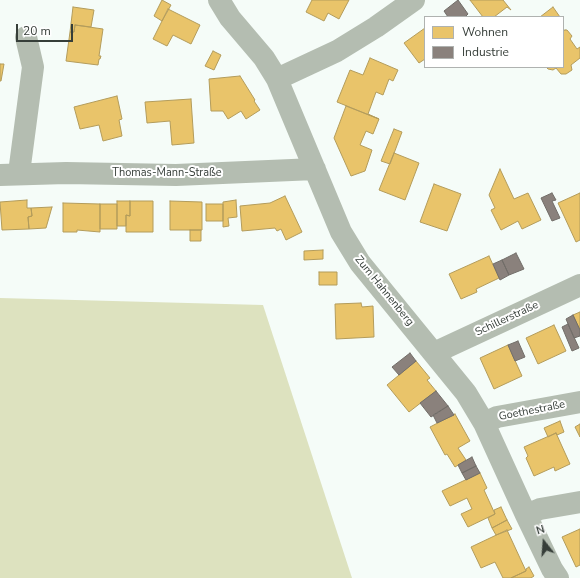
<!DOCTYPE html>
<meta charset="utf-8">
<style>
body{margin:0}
#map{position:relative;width:580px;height:578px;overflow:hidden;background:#f5fcf8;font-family:"Nunito Sans",sans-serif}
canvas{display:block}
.legend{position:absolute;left:424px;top:16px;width:140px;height:52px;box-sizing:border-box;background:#fff;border:1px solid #afb2b0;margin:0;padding:5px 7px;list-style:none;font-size:12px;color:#363e39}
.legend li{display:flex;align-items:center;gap:8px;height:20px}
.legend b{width:20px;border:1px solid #afb2b0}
.north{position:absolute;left:524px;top:522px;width:40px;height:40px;-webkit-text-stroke:3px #fff;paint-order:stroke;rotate:343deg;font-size:11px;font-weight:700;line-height:16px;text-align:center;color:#363e39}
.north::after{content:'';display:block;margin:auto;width:14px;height:18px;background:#363e39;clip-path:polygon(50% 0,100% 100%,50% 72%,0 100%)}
.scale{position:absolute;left:16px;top:24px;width:57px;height:18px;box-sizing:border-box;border:2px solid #363e39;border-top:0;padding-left:5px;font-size:12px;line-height:14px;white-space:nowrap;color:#363e39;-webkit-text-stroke:3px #fff;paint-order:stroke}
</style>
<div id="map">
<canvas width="580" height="578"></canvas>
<ul class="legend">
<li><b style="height:11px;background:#e9c46a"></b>Wohnen</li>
<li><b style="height:11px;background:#8a817c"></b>Industrie</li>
</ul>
<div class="north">N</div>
<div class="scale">20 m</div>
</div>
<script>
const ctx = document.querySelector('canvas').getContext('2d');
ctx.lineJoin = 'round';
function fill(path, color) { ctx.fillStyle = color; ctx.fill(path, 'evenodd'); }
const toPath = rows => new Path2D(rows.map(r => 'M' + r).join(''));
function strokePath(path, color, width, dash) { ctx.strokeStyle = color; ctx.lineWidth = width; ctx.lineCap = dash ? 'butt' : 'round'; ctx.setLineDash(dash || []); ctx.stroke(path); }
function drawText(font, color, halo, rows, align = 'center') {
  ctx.font = font + ' "Nunito Sans",sans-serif'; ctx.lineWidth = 4; ctx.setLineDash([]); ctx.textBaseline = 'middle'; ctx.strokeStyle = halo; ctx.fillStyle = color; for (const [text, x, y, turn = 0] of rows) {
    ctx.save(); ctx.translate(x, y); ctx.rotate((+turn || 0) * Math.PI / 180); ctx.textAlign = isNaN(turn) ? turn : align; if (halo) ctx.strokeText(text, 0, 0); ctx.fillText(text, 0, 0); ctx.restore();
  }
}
const green = toPath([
 [0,298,263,305,352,578,0,578]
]);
const homes = toPath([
 [162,0,171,5,162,21,154,16,162,0],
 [312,0,349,0,339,19,328,13,324,21,306,12,312,0],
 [470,0,503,0,511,10,507,7,494,17,483,17,470,0],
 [73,7,94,10,91,27,75,25,74,32,70,32,73,7],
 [553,7,560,17,540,17,553,7],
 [168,9,200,25,191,44,173,35,167,46,153,39,168,9],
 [75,25,103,29,99,56,101,56,100,59,99,59,98,65,66,61,70,32,74,32,75,25],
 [425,28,425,59,419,63,404,43,425,28],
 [565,30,567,30,572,36,570,39,577,49,580,47,580,58,571,65,572,70,566,74,561,74,556,68,553,70,548,69,546,67,563,67,563,31,565,30],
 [213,51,221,55,214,70,205,66,213,51],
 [370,58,398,70,393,81,389,79,383,95,376,92,368,114,379,119,337,102,350,70,363,75,370,58],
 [0,64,4,64,1,81,0,81,0,64],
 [240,76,255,100,254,101,260,110,246,119,241,111,228,119,223,111,211,111,209,79,240,76],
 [117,96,122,119,119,120,122,136,103,141,99,125,80,129,74,107,117,96],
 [191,99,194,143,172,145,170,121,147,123,145,102,191,99],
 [346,106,379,119,373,134,366,131,360,145,372,150,365,171,351,176,334,138,346,106],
 [394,129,402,132,390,164,381,161,394,129],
 [394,153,419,163,405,200,379,190,394,153],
 [500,169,514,199,528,193,541,220,522,229,518,221,501,230,491,210,495,208,489,195,500,169],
 [434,184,461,194,447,231,420,222,434,184],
 [580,193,580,240,576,242,558,203,580,193],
 [285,196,302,232,286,240,281,229,277,231,275,228,242,231,240,206,270,203,285,196],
 [27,200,27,208,31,208,32,216,28,217,29,229,2,230,0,202,27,200],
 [236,200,237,217,228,218,229,226,223,227,223,202,236,200],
 [117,201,130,201,130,216,126,215,126,226,117,226,117,201],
 [130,201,153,201,153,232,126,232,126,215,130,216,130,201],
 [170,201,202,202,202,230,170,230,170,201],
 [63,203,100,204,100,232,77,230,77,232,63,232,63,203],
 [100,204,117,204,117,229,100,229,100,204],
 [206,204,223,204,223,221,206,221,206,204],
 [52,207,46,228,29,229,28,217,32,216,31,208,52,207],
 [190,230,201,230,201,241,190,241,190,230],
 [323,250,323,259,304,260,304,251,323,250],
 [489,256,499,278,476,289,477,292,461,299,449,274,489,256],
 [319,272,337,272,337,285,319,285,319,272],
 [361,303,362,307,373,306,374,337,336,339,335,304,361,303],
 [580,312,580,330,573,315,580,312],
 [554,325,566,351,538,364,526,338,554,325],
 [508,345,522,376,494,389,480,358,508,345],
 [416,361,430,378,427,380,436,391,409,412,387,385,416,361],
 [455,414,470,441,458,448,466,460,455,467,447,454,445,455,430,427,455,414],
 [560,421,564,432,557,435,556,433,548,437,544,428,560,421],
 [580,424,580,437,575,427,580,424],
 [556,433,570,464,555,471,554,467,534,476,526,458,528,456,524,447,556,433],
 [480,473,487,488,484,490,495,514,468,527,461,514,472,509,467,498,450,506,442,491,480,473],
 [501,507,507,520,492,528,488,518,495,514,494,510,501,507],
 [507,520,512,529,496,535,492,528,507,520],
 [580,529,580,565,576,567,562,537,580,529],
 [507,530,526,571,511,578,503,578,495,562,481,568,471,547,507,530],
 [529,567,534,576,531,578,511,578,526,571,526,569,529,567]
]);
const industry = toPath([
 [458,0,468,14,465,17,448,17,444,11,458,0],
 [552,193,556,200,552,201,560,218,552,221,541,198,552,193],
 [516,253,524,269,509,275,502,260,516,253],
 [502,260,509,275,500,280,493,264,502,260],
 [573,315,580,330,580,336,574,338,566,319,573,315],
 [568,324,579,348,572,351,562,327,568,324],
 [518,341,525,357,515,361,508,345,518,341],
 [410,353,416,361,399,375,392,367,410,353],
 [436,391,448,406,431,417,420,403,436,391],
 [448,406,454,415,437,423,433,415,448,406],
 [472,457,476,466,462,473,458,465,472,457],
 [476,466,480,473,466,480,462,473,476,466]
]);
const minor = toPath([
 [219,0,230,18,264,58,277,79,341,232,360,263,466,393,484,423,526,515,552,569,558,578],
 [277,79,337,51,376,27,414,0],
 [19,173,33,67,26,37],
 [0,175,66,173,176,175,315,169],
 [434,353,580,285],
 [484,423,497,417,580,402],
 [526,515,540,509,580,502]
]);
const streetNames = [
 ["Thomas-Mann-Straße",167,173],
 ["Zum Hahnenberg",384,291,51],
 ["Schillerstraße",507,319,-25],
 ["Goethestraße",532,411,-11]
];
fill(green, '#dde2bf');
fill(homes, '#e9c46a');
strokePath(homes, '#b39c5b', 1);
fill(industry, '#8a817c');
strokePath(industry, '#716d68', 1);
strokePath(minor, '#b4bdb1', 22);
drawText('11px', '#363e39', '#fff', streetNames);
</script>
